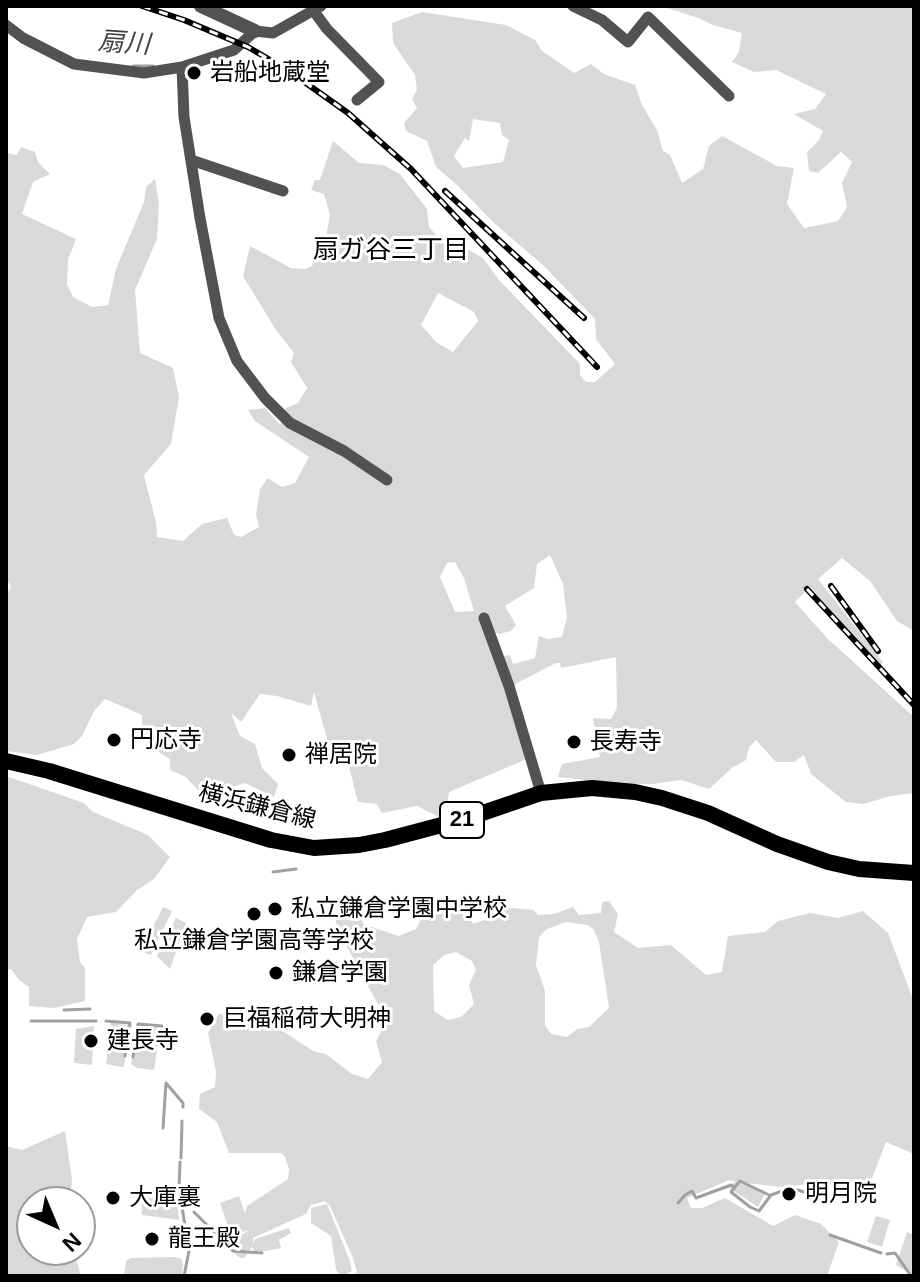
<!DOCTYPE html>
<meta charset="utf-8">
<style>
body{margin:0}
#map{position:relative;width:920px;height:1282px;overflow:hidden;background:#fff;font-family:Helvetica,sans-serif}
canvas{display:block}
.frame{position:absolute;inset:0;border:8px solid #000;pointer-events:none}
.north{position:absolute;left:16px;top:1186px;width:80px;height:80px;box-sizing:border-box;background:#fff;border:2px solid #999;border-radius:50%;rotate:136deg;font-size:22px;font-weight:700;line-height:32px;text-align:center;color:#000}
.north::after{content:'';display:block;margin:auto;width:28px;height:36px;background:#000;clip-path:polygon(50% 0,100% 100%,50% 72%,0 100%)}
</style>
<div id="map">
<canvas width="920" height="1282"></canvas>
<div class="frame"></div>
<div class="north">N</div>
</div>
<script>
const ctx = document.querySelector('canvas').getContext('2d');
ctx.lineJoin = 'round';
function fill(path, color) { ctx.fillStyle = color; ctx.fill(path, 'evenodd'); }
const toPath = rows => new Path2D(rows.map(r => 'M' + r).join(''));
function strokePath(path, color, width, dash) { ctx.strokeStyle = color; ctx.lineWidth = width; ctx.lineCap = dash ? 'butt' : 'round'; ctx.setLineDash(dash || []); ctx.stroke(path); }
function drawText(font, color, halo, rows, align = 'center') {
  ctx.font = font + ' Helvetica,"Noto Sans JP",sans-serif'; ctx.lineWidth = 6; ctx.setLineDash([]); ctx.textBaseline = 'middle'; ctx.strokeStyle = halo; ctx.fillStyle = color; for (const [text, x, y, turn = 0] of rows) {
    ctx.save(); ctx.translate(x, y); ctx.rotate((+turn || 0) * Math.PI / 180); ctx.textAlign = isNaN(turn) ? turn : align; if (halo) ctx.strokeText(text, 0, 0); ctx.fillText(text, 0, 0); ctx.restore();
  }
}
const green = toPath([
 [661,6,914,6,914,631,897,621,870,581,842,558,818,579,883,662,881,665,810,587,795,602,827,638,914,717,914,793,891,796,863,804,846,802,811,774,804,755,794,762,776,762,756,740,749,747,746,760,733,767,709,789,681,780,653,784,620,784,558,777,562,764,600,757,593,718,611,719,617,708,616,657,561,668,560,663,556,663,517,683,508,692,527,759,449,792,446,814,437,816,417,806,382,813,377,804,358,802,345,751,331,753,314,692,311,706,277,696,260,694,241,722,231,713,240,736,255,744,262,768,278,784,274,797,245,783,219,791,198,790,186,777,170,770,170,759,150,746,142,730,142,715,105,699,94,711,82,736,74,744,37,755,6,751,6,596,11,586,6,579,6,153,17,155,21,147,35,152,38,162,50,174,33,182,22,214,76,239,68,260,67,284,73,297,92,307,108,305,116,269,144,202,146,187,155,179,159,203,157,239,135,290,140,353,173,368,179,397,171,444,144,475,156,522,157,537,183,541,202,524,227,518,234,535,241,537,259,527,256,515,260,489,268,478,282,487,295,483,309,457,255,421,248,410,265,408,280,425,286,408,298,403,307,388,291,362,294,353,276,330,243,276,250,246,291,268,305,269,312,266,326,237,330,215,324,194,311,190,315,180,320,180,333,141,359,163,383,165,400,174,427,209,429,227,452,253,462,246,483,258,499,280,580,364,580,375,586,382,595,382,615,364,596,339,595,319,545,267,494,223,458,186,436,167,427,141,406,131,404,123,417,108,412,99,417,90,415,75,393,43,392,23,422,12,506,25,535,40,542,51,574,73,591,64,604,74,635,85,642,105,657,130,663,151,670,155,682,183,703,169,709,146,722,136,777,166,794,168,787,204,804,228,838,221,847,207,842,183,852,162,841,152,818,173,809,171,807,152,819,140,823,131,794,114,815,109,826,94,776,70,754,72,732,62,739,52,742,33,713,25,698,18],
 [473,119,500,123,502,135,509,140,503,162,463,168,454,156,465,138,469,141],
 [438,293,474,312,478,321,453,352,436,342,421,325],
 [550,555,563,584,567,618,562,637,548,639,539,636,535,658,513,664,510,655,495,657,486,630,499,634,511,631,516,625,505,606,534,588,537,564],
 [455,562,464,578,474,611,455,612,440,577,447,563],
 [6,776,84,803,93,812,148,835,170,857,154,879,137,890,116,912,87,917,77,939,80,962,85,968,85,1001,54,1008,29,1006,29,987,19,980,12,970,6,968],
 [609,901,618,914,614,932,638,948,671,945,706,975,722,972,728,936,765,932,778,921,810,913,838,918,863,911,888,933,914,1002,914,1154,886,1142,872,1178,861,1188,817,1183,782,1187,746,1183,765,1194,758,1207,729,1188,702,1195,736,1182,729,1180,687,1198,691,1208,702,1208,725,1198,773,1226,795,1215,821,1224,839,1242,827,1276,351,1276,357,1273,353,1258,330,1206,325,1201,311,1205,306,1214,253,1238,253,1243,255,1239,289,1228,291,1233,279,1240,281,1248,255,1253,252,1247,244,1258,240,1258,230,1249,227,1245,249,1230,231,1236,220,1203,239,1196,245,1213,247,1206,288,1179,289,1169,285,1157,281,1153,229,1153,217,1122,199,1109,200,1094,215,1087,216,1071,208,1033,219,1014,264,1019,313,1051,326,1054,352,1074,368,1079,382,1062,376,1041,387,1021,339,932,335,919,342,911,361,913,363,924,399,936,416,929,426,910,454,903,464,906,473,924,499,915,503,909,513,908,534,910,538,915,554,914,573,907,579,915,601,913,602,902],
 [566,922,588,925,594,930,599,942,609,1008,589,1027,577,1029,567,1037,551,1034,545,1025,545,991,536,965,539,937,547,929],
 [456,952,472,961,476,970,469,985,474,1004,461,1017,448,1020,434,1011,433,965,444,955],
 [163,907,172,911,151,955,141,951],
 [176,918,186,923,170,969,157,956],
 [111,1022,130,1026,124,1066,121,1067,106,1064],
 [142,1025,160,1028,154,1070,137,1068,131,1064,137,1028],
 [94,1026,92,1065,74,1063,76,1029],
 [65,1131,72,1180,70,1202,32,1202,32,1250,73,1250,81,1276,6,1276,6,1146,22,1150],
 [162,1187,175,1188,179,1220,142,1215,141,1197,160,1199],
 [327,1204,350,1261,352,1271,343,1276,340,1276,336,1269,331,1236,311,1223,311,1208],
 [876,1216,890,1220,882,1247,867,1242],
 [907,1232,914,1235,914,1276,896,1265],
 [175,1257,181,1259,183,1264,182,1276,124,1276,126,1261,131,1258]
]);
const stream = toPath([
 [133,66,153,66],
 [273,872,296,869],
 [64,1010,90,1009],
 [31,1021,96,1021],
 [106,1021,130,1023,125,1056],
 [133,1057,138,1024,162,1026],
 [166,1083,183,1103,183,1107],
 [163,1128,166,1083],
 [181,1158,182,1121],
 [180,1162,179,1188,189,1251,184,1276],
 [735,1187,740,1181,769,1195],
 [678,1203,685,1195,692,1191,696,1198,731,1185,735,1187,731,1192,750,1207,759,1211,771,1195,785,1190,794,1189,811,1194,822,1191],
 [194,1212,233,1251,262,1253],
 [830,1235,881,1253],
 [887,1254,895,1253,911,1276]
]);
const minor = toPath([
 [573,6,602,20,628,42,648,17,729,96],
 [313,10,327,29,379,82,357,100],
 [6,25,23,38,74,64,144,73,182,67,234,50,255,31,273,33,321,6],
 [182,67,184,117,200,218,219,318,237,361,265,398,290,423,344,451,387,480],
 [191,160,283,191],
 [484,618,509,686,541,793]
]);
const tertiary = toPath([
 [201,6,255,31]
]);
const primary = toPath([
 [6,761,49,771,271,840,314,848,359,845,385,840,468,818,541,793,592,788,635,792,662,798,708,813,777,844,828,862,859,869,914,873]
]);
const rail = toPath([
 [142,6,184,20,248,47,289,71,348,113,411,169,597,367],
 [445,191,584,318],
 [831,586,878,651],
 [807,589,914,705]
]);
const markers = [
 [194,73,8,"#000"],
 [114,740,8,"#000"],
 [574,742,8,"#000"],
 [289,755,8,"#000"],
 [275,909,8,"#000"],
 [254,914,8,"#000"],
 [276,973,8,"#000"],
 [207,1019,8,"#000"],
 [91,1041,8,"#000"],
 [789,1194,8,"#000"],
 [113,1198,8,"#000"],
 [152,1239,8,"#000"]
];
const shields = [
 [462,820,44]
];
const shieldNames = [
 ["21",462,820]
];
const poiNames = [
 ["岩船地蔵堂",210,73],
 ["円応寺",130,740],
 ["長寿寺",590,742],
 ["禅居院",305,755],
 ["私立鎌倉学園中学校",291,909],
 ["私立鎌倉学園高等学校",254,941,"center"],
 ["鎌倉学園",292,973],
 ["巨福稲荷大明神",223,1019],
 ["建長寺",107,1041],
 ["明月院",805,1194],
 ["大庫裏",129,1198],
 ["龍王殿",168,1239]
];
const streetNames = [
 ["横浜鎌倉線",257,807,14]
];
const waterNames = [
 ["扇川",124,44,4]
];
const neighbourhoodNames = [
 ["扇ガ谷三丁目",391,251]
];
fill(green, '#d9d9d9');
strokePath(stream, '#a0a0a0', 3);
strokePath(minor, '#525252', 11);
strokePath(tertiary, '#525252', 14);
strokePath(primary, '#000', 16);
strokePath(rail, '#000', 6);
strokePath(rail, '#fff', 3, [9]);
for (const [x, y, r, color] of markers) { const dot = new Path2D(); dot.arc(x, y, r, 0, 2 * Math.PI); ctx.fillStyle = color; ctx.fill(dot); strokePath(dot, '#fff', 3); }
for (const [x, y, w] of shields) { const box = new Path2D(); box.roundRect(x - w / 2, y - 18, w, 36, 6); ctx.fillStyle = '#fff'; ctx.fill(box); strokePath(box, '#000', 2); }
drawText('bold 22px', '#000', null, shieldNames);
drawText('24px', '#000', '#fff', poiNames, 'left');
drawText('24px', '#000', '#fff', streetNames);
drawText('italic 26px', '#414141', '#fff', waterNames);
drawText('26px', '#000', '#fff', neighbourhoodNames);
</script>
